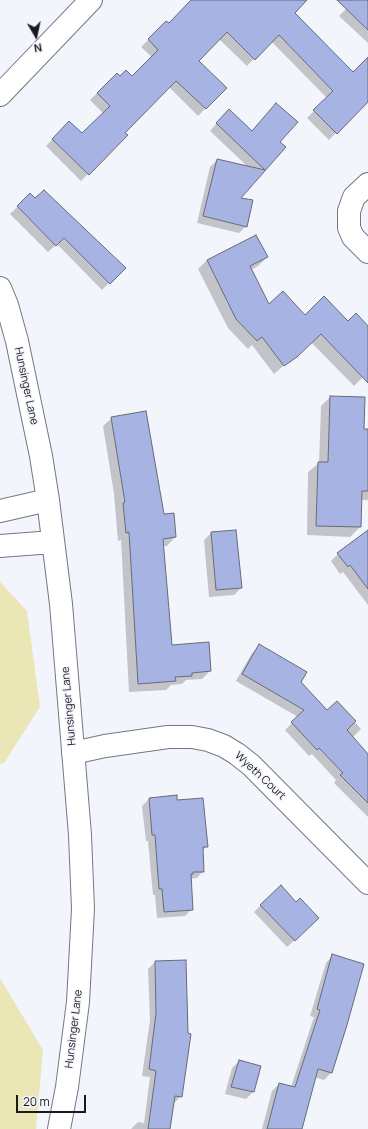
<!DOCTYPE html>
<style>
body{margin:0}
#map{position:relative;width:368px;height:1129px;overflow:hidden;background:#f3f5fd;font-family:Manrope,sans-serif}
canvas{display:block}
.north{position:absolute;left:16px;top:16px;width:40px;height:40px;-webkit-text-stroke:3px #f3f5fd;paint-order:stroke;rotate:171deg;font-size:11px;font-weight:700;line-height:16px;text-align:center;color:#191a1e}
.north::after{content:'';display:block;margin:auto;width:14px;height:18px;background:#191a1e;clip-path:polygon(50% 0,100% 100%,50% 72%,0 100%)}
.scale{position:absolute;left:16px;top:1095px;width:70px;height:18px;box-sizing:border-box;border:2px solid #191a1e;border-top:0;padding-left:5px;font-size:12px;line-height:14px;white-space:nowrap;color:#191a1e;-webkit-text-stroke:3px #f3f5fd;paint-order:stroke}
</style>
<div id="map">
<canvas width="368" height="1129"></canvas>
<div class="north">N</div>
<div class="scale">20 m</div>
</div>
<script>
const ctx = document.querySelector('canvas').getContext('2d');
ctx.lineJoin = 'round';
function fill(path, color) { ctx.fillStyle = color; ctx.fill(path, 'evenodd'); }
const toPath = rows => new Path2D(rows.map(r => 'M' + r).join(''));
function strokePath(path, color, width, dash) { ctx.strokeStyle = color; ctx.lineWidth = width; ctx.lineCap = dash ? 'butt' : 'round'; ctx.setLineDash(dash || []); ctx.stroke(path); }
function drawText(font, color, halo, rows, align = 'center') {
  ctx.font = font + ' Manrope,sans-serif'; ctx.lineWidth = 3; ctx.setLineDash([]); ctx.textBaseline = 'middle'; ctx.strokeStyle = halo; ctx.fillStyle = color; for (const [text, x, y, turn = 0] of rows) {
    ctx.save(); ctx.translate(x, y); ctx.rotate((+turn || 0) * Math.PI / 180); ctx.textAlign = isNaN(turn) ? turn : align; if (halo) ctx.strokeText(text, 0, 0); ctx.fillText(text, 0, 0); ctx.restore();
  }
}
const green = toPath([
 [0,582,27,611,40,707,4,763,0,764],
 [0,978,43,1050,36,1129,0,1129]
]);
const shadow = toPath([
 [190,0,306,0,293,13,353,73,368,58,368,100,329,140,307,118,327,98,271,41,247,66,219,39,198,61,226,88,198,116,169,87,123,133,126,135,81,181,46,146,69,122,82,135,103,113,90,100,117,74,120,77,132,77,152,57,141,47,166,22,168,25,191,1],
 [355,0,368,0,368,43,339,16],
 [270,111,279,142,284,147,239,198,246,226,239,233,197,223,210,167,217,160,248,167,210,131,222,117,251,132],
 [30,195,124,268,102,290,57,244,48,252,10,214],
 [256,236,267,257,258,266,251,270,269,306,305,316,348,322,368,327,368,372,354,386,311,342,274,374,252,345,248,349,228,328,198,269,207,260],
 [330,397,363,430,368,430,368,500,361,500,360,527,350,537,307,535,308,472,319,463,321,406],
 [112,418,175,537,167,546,162,546,171,646,210,671,202,679,186,680,182,684,171,685,166,690,129,692,121,540,118,541,114,494,103,426],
 [211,533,241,588,234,595,209,597,204,540],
 [368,533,368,605,343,572,340,574,331,561,338,554],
 [259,646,300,682,327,711,336,702,361,729,351,739,368,756,368,817,334,783,336,780,312,754,309,756,285,730,298,717,236,681,252,653],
 [149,799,176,802,207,846,202,851,203,871,197,878,190,879,192,909,185,916,157,918,155,895,153,895,148,841,146,841,142,806],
 [261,905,311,925,287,947,254,912],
 [333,955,363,964,331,1073,324,1080,314,1077,301,1129,262,1129,272,1091,279,1084,291,1087,314,1017,310,1016,326,963],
 [155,962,181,1096,174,1103,169,1129,131,1129,138,1122,144,1123,150,1077,142,1076,150,1020,148,969],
 [239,1061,260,1067,253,1092,246,1099,225,1094,232,1068]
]);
const building = toPath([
 [191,0,307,0,295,13,353,72,368,57,368,102,337,134,313,110,333,91,279,35,255,60,227,32,199,61,227,88,206,109,176,81,125,133,128,135,89,175,52,139,69,121,82,133,110,106,97,93,117,73,120,76,126,70,132,76,158,50,148,39,166,21,169,23,191,0],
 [337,0,368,0,368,30,337,0],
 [276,103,298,122,280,142,286,147,241,198,253,200,247,227,203,216,217,159,265,170,216,123,229,109,252,131,276,103],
 [44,190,126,268,110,284,64,238,56,246,17,206,30,193,35,198,44,190],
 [256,235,268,257,250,266,269,304,283,291,305,315,324,296,348,321,356,313,368,326,368,383,321,334,297,357,284,366,262,337,257,341,236,319,207,260,256,235],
 [330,396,365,397,364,429,368,429,368,491,362,491,361,527,316,526,318,462,328,462,330,396],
 [146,411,164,514,174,513,176,537,163,539,172,645,209,642,211,671,192,673,192,676,175,677,176,681,138,684,129,532,126,533,123,503,125,502,111,417,146,411],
 [236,530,242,588,216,590,211,532,236,530],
 [368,530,368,589,350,565,348,567,337,553,368,530],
 [259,644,307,672,301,682,327,710,337,701,356,721,347,730,368,754,368,803,340,775,343,773,319,748,317,750,291,722,304,710,242,674,259,644],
 [177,795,177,800,203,798,208,847,203,847,204,872,193,872,193,874,191,874,193,910,164,912,162,889,159,889,155,835,152,835,149,798,177,795],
 [281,885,296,902,300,898,319,918,295,941,260,905,281,885],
 [332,954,364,964,347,1025,332,1073,318,1069,302,1129,267,1129,279,1083,295,1087,320,1010,317,1009,332,954],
 [186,960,188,1033,191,1034,182,1097,175,1096,170,1129,148,1129,156,1071,149,1069,156,1013,155,961,186,960],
 [239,1060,261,1066,254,1092,231,1087,239,1060]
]);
const street = toPath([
 [0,95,91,0],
 [368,184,354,197,349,211,349,228,353,237,368,252],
 [0,288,7,305,17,341,41,456,48,500,61,604,80,835,83,909,78,1002,67,1087,59,1129],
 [0,511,48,500],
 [0,546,53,542],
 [73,753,105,746,168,737,192,737,208,740,224,746,237,754,251,765,368,883]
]);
const streetNames = [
 ["Hunsinger Lane",26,386,78],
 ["Hunsinger Lane",69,706,-95],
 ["Wyeth Court",260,776,43],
 ["Hunsinger Lane",74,1029,-83]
];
fill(green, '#eae6b6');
fill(shadow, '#0003');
fill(building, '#a6b3e3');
strokePath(building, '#686b76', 1);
strokePath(street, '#747783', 24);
strokePath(street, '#fff', 22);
drawText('11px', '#191a1e', '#f3f5fd', streetNames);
</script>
